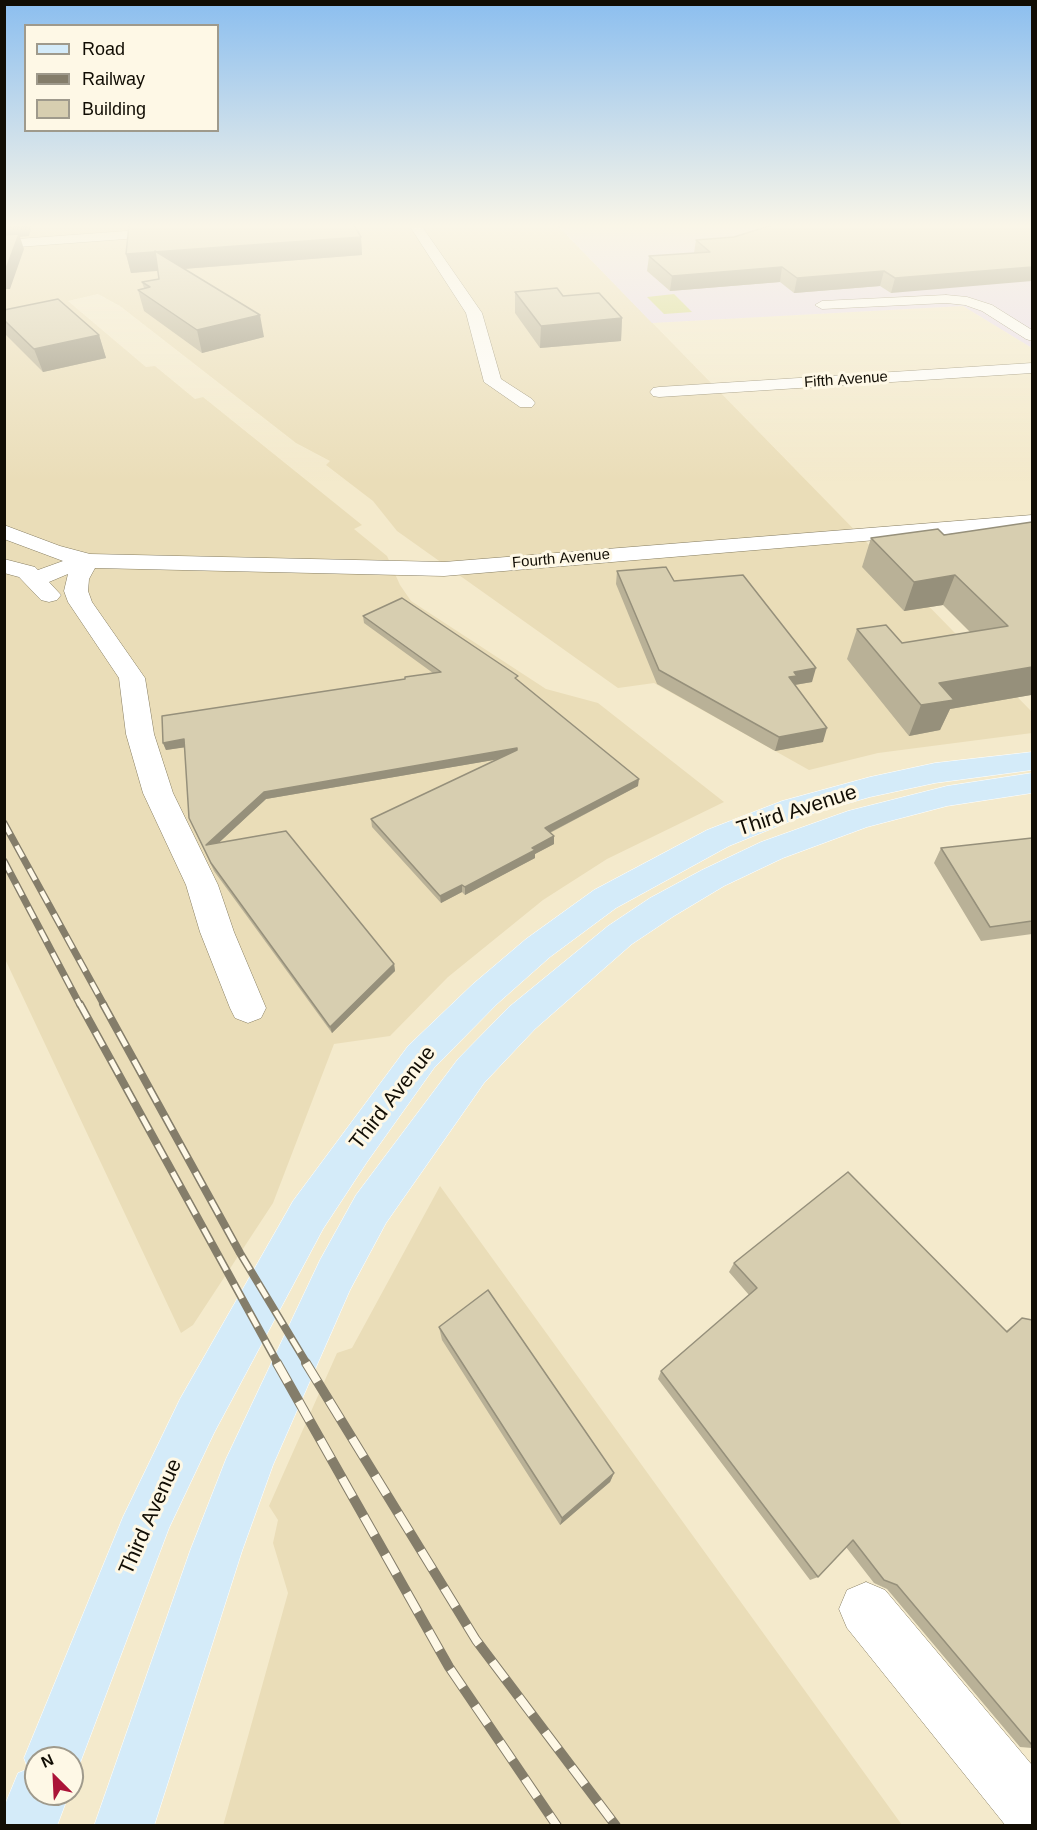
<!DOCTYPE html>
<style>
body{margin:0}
#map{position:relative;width:1037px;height:1830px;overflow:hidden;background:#f4eacc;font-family:Helvetica,sans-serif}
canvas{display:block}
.frame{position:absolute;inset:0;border:6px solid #110d04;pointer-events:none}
.legend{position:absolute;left:24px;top:24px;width:195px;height:108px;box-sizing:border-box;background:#fef8e6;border:2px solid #9f9a8c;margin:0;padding:8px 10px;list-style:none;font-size:18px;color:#110d04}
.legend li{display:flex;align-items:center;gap:12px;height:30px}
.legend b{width:30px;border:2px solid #9f9a8c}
.north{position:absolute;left:24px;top:1746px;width:60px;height:60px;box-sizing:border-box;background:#fef8e6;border:2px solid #9f9a8c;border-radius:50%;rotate:336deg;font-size:16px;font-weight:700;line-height:24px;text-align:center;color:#110d04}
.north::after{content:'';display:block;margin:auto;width:21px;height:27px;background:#ab1438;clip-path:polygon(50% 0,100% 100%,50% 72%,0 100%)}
</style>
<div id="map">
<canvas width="1037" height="1830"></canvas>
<div class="frame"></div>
<ul class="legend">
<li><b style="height:8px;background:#d4ebf9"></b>Road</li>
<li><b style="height:8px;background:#847d6a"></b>Railway</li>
<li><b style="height:16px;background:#d7ceb0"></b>Building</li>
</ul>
<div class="north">N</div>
</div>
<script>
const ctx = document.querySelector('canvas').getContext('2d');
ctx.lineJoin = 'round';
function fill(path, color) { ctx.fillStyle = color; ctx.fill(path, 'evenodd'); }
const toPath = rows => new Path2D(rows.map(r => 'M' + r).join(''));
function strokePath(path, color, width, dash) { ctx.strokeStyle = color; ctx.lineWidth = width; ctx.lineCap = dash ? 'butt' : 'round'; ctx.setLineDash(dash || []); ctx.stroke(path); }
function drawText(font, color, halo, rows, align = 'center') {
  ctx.font = font + ' Helvetica,sans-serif'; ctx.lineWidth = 6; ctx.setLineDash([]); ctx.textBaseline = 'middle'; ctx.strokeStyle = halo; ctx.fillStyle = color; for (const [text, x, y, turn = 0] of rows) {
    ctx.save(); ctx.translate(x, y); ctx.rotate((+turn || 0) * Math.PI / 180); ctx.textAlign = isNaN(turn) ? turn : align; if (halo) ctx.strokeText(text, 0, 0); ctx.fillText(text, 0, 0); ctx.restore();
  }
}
const built = toPath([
 [4,225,557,225,1032,712,1032,733,878,753,809,770,654,683,618,688,397,531,373,501,326,465,330,461,296,443,120,306,98,294,68,301,146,367,155,366,195,399,203,397,362,525,354,529,387,556,400,585,411,601,546,689,598,703,724,802,607,859,543,900,448,977,390,1036,334,1044,273,1203,193,1325,181,1333,5,959],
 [440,1186,902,1825,223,1826,288,1593,273,1543,278,1520,269,1506,337,1353,352,1348]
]);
const education = toPath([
 [557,225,1032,225,1032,348,963,306,652,323]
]);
const green = toPath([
 [674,294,692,312,664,314,647,297]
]);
const minor = toPath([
 [208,225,266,225,260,229,4,248,4,240,208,225],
 [409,225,421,225,482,313,501,379,532,399,535,403,532,407,520,407,484,382,466,313,409,225],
 [946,295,967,297,992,305,1032,330,1032,341,1026,339,982,311,965,305,946,303,822,309,815,305,822,301,946,295],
 [1032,363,1032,373,659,397,653,396,650,392,653,388,659,387,1032,363],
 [1032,515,1032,527,444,576,95,568,89,579,88,591,92,602,145,678,154,734,173,793,218,885,234,932,266,1008,261,1018,248,1023,235,1018,230,1008,200,932,186,885,143,793,126,734,119,678,68,602,64,591,68,574,49,582,61,595,57,600,49,602,41,600,19,577,4,573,4,559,35,567,38,570,63,561,4,539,4,525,60,546,90,554,444,562,1032,515],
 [866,1582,885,1590,1032,1765,1032,1826,1006,1826,847,1628,839,1609,847,1590,866,1582]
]);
const major = toPath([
 [1032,752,1032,770,935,783,870,797,803,816,729,846,616,908,550,957,497,1004,434,1068,367,1162,323,1229,214,1433,169,1528,74,1779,72,1758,36,1758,36,1794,69,1794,57,1826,4,1826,4,1807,18,1773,28,1769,24,1758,123,1517,180,1399,293,1201,408,1046,473,984,526,939,594,890,707,830,782,801,870,777,935,763,1032,752],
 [1032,773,1032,793,947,806,867,827,783,858,724,886,674,916,632,944,535,1029,484,1083,386,1223,350,1290,273,1465,242,1551,154,1826,94,1826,190,1551,226,1459,320,1260,356,1195,458,1059,509,1007,608,926,650,898,702,870,761,842,848,811,947,786,1032,773]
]);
const railFar2 = toPath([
 [4,823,104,1005],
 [4,861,80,1005]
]);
const railFar1 = toPath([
 [80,1004,278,1364],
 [103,1004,240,1253,307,1364]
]);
const rail = toPath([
 [277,1363,449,1667,557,1826],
 [306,1363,476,1640,616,1826]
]);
const wall = toPath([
 [1032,225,891,293,880,286,794,293,780,282,670,291,647,271,649,256,694,253,696,240,734,237],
 [361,237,362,255,184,269,264,337,202,353,144,311,138,290,144,288,142,282,159,279,158,270,131,273,126,254],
 [515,292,563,296,622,318,621,341,540,348,515,313],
 [4,310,99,335,106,358,43,372,4,333],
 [1032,522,1032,697,1031,695,950,709,940,730,909,736,847,659,857,629,902,643,970,632,943,605,904,611,862,567,871,538,944,535],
 [617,571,674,581,812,682,795,685,823,742,775,751,657,684,616,584],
 [363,616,518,680,638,786,550,833,554,836,554,844,535,854,535,858,465,895,462,892,441,903,372,827,371,819,499,759,266,799,219,842,394,964,395,971,332,1033,214,871,189,818,185,747,166,750,163,743,405,679,433,673,364,623],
 [1032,838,1032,934,981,941,934,863,941,848],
 [734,1263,1006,1331,1022,1318,1032,1320,1032,1748,1020,1747,887,1589,874,1583,846,1547,818,1577,810,1580,658,1379,661,1371,749,1295,729,1272],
 [439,1327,614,1473,610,1482,560,1525,442,1340]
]);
const shadedWall = toPath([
 [4,225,32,225,29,236,20,237,24,249,10,289,4,289],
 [361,237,362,255,131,273,126,254],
 [782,267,780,282,670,291,672,276],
 [1032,267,1032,281,891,293,895,278],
 [884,271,880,286,794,293,797,278],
 [260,315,264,337,202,353,197,330],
 [622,318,621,341,540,348,541,326],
 [99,335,106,358,43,372,34,349],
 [955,575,943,605,904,611,914,582],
 [1032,667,1032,693,1031,695,950,709,940,730,909,736,921,705,939,683],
 [816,668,812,682,794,685,789,677,794,672],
 [827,728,823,742,775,751,779,737],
 [184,739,187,747,166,750,163,743],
 [517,748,517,756,266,799,209,852,206,845,264,792],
 [639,779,638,786,545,835,545,828],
 [554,836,554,844,535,854,535,858,465,895,465,887,532,848],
 [462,885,462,892,441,903,440,896],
 [394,964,395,971,332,1033,330,1027],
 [614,1473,610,1482,560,1525,562,1518]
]);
const building = toPath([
 [129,225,354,225,361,237,126,254,129,225],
 [772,225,1032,225,1032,267,895,278,884,271,797,278,782,267,672,276,649,256,710,252,696,240,734,237,772,225],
 [19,234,4,274,4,235,19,234],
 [155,251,260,315,197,330,138,290,150,287,142,282,159,279,155,251],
 [557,288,563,296,599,293,622,318,541,326,515,292,557,288],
 [58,299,99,335,34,349,4,320,4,310,58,299],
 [1032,522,1032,667,939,683,954,700,921,705,857,629,886,625,902,643,1008,626,955,575,914,582,871,538,938,529,944,535,1032,522],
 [666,567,674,581,743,575,816,668,794,672,797,676,789,677,827,728,779,737,659,670,617,571,666,567],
 [402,598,518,676,515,678,639,779,545,828,554,836,532,848,535,850,465,887,462,885,440,896,371,819,517,750,517,748,264,792,206,845,286,831,394,964,330,1027,211,863,189,818,184,739,163,743,162,716,405,679,405,677,441,672,363,616,402,598],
 [1032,838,1032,921,990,927,941,848,1032,838],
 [848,1172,1007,1332,1022,1318,1032,1320,1032,1745,897,1585,884,1580,853,1540,818,1577,661,1371,757,1288,734,1263,848,1172],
 [488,1290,614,1473,562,1518,439,1327,488,1290]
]);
const farStreetnames = [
 ["Fifth Avenue",846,380,-4],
 ["Fourth Avenue",561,559,-5]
];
const nearStreetnames = [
 ["Third Avenue",797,811,-18],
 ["Third Avenue",393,1098,-52],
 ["Third Avenue",151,1517,-66]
];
fill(built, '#eaddb8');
fill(education, '#e8dbef');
fill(green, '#d4d989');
strokePath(minor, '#877e62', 1);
strokePath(major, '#fff', 1);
fill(minor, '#fff');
fill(major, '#d4ebf9');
strokePath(railFar2, '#847d6a', 7);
strokePath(railFar1, '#847d6a', 8);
strokePath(rail, '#847d6a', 10);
strokePath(railFar2, '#fef8e6', 4.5, [13]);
strokePath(railFar1, '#fef8e6', 5, [16]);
strokePath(rail, '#fef8e6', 8, [22]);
fill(wall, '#b9b197');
fill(shadedWall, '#96907b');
fill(building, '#d7ceb0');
strokePath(building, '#96907b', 1.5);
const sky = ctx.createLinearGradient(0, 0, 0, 481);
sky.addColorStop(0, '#8bbeef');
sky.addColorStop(0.47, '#faf6e8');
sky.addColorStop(1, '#faf6e800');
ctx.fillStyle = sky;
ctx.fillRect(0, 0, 1037, 481);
drawText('15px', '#110d04', '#fef8e6', farStreetnames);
drawText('21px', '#110d04', '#fef8e6', nearStreetnames);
</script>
